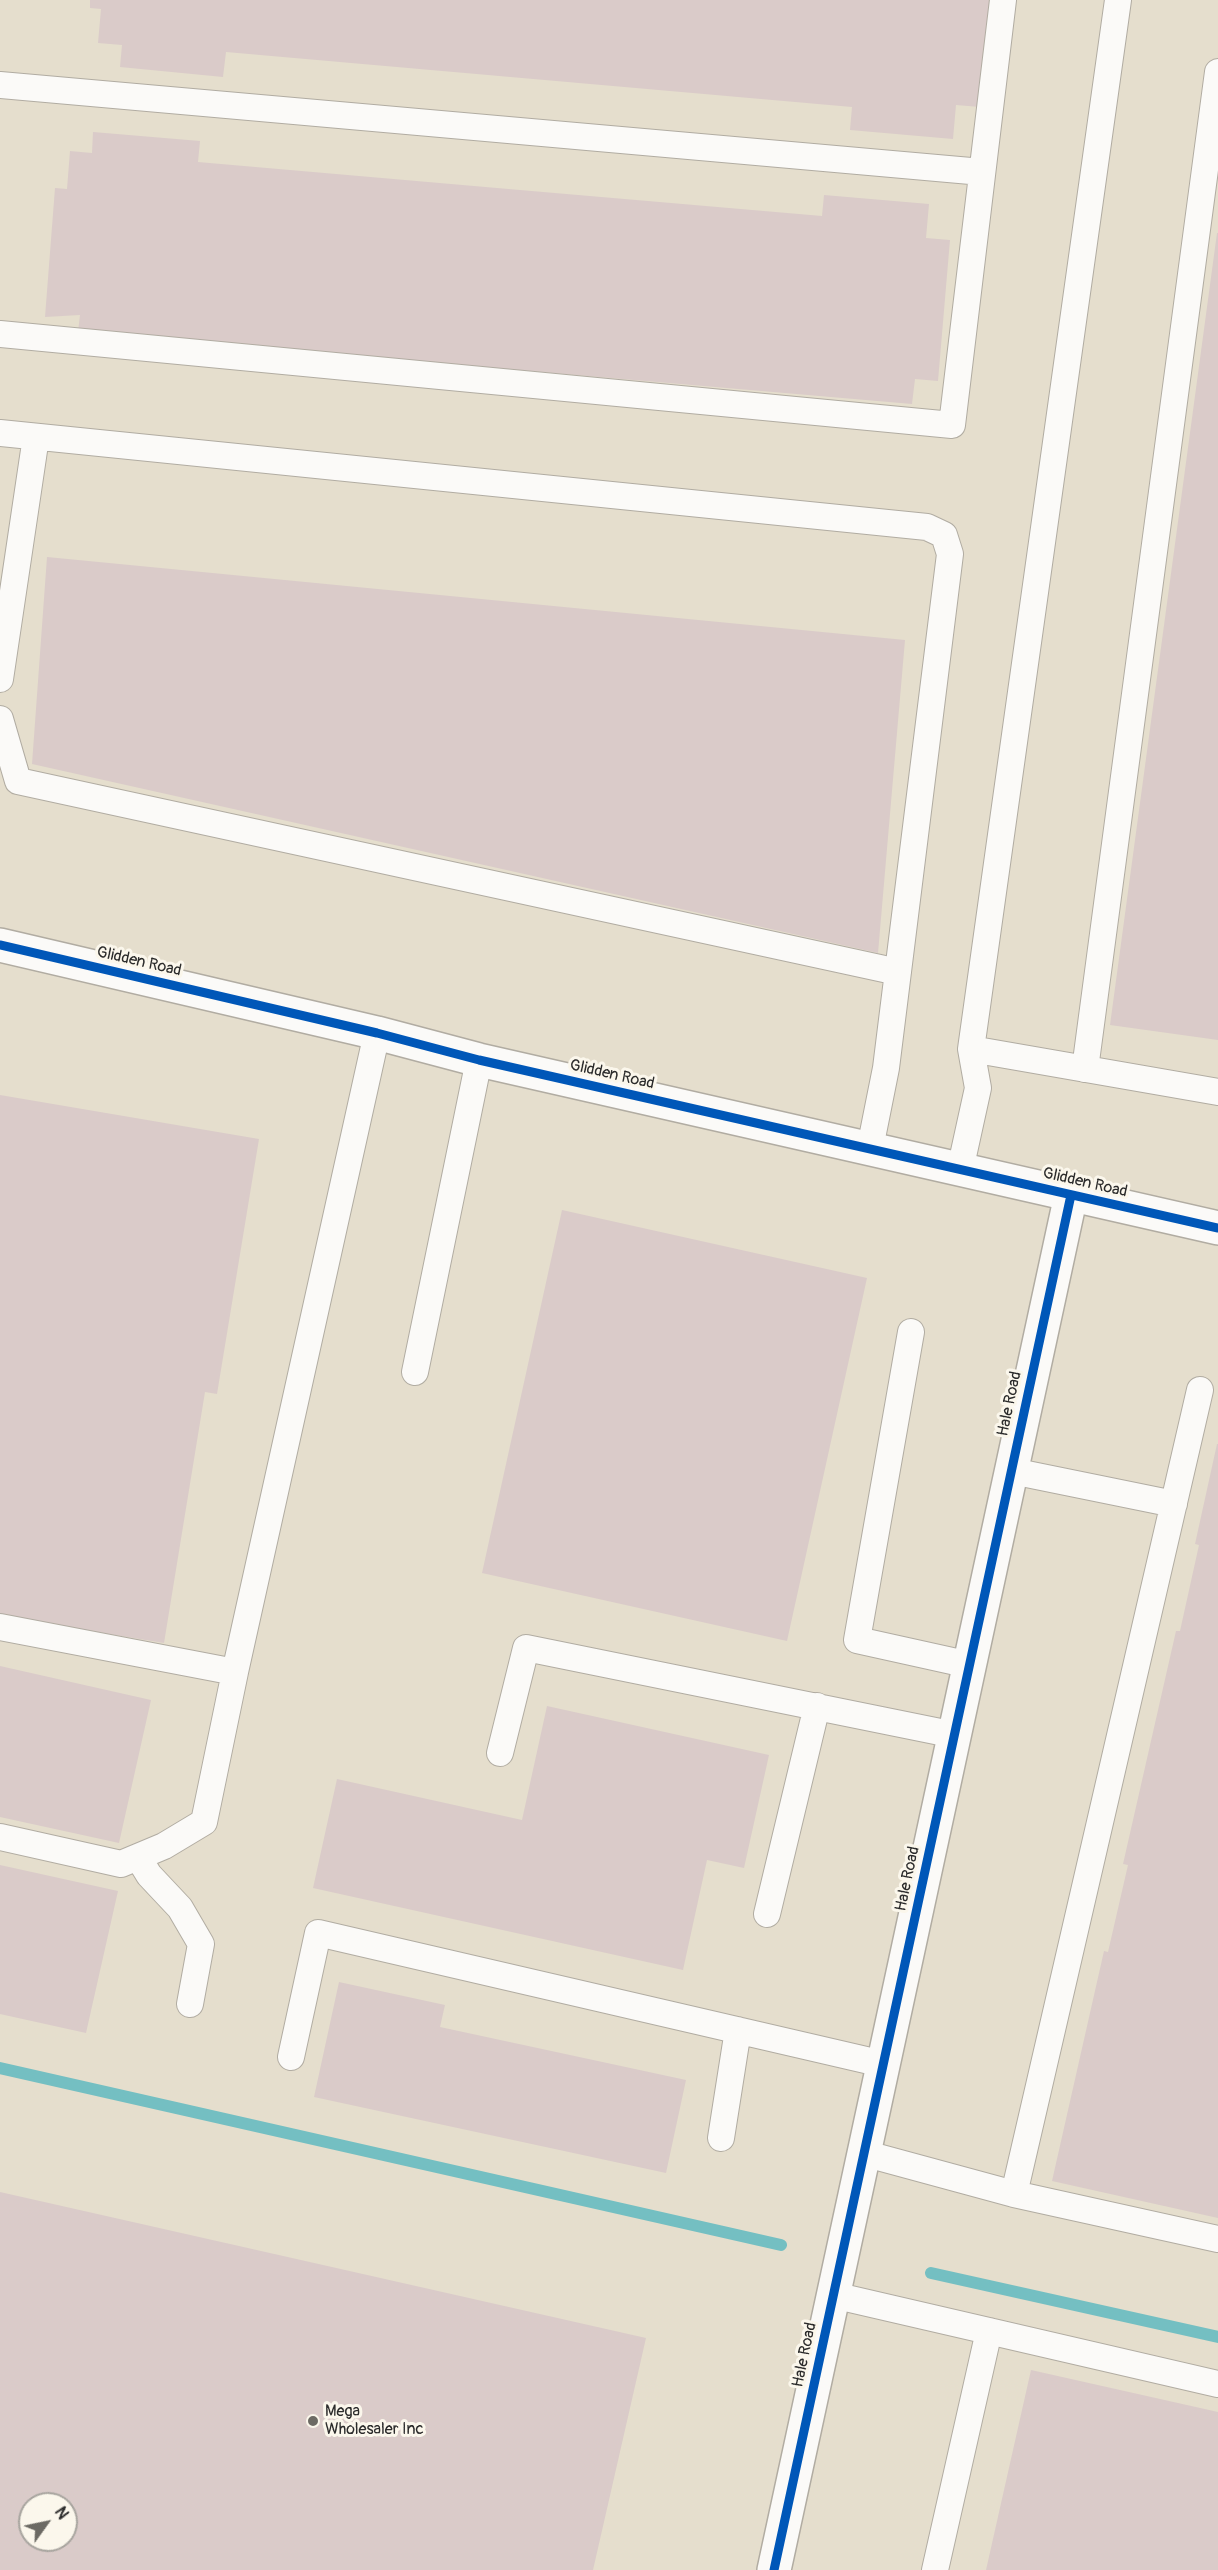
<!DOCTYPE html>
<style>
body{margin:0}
#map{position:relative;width:1218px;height:2570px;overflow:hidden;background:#e5decd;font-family:Pangolin,sans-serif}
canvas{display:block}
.north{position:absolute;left:18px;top:2492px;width:60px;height:60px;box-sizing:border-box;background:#fbf7ec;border:2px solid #a8a59f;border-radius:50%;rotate:57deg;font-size:16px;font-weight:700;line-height:24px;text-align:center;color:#2b2b2b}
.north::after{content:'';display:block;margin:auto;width:21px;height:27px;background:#6c6a64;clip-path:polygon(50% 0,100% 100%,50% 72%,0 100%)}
</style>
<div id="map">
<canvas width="1218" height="2570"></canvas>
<div class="north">N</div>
</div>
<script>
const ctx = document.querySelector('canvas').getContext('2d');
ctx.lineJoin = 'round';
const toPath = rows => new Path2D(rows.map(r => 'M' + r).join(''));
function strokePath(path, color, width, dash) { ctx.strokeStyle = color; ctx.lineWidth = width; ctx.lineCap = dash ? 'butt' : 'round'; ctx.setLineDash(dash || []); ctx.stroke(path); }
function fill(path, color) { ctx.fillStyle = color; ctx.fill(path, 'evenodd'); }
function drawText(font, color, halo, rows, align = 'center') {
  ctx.font = font + ' Pangolin,sans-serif'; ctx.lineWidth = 6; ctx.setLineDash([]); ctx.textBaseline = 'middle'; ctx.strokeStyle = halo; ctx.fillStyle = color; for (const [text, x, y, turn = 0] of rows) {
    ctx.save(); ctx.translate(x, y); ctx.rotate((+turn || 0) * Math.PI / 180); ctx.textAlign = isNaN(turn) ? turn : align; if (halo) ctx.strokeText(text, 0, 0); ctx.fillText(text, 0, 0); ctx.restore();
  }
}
const stream = toPath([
 [0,2068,781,2245],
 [931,2273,1218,2337]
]);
const building = toPath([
 [90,0,990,0,980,107,956,105,953,139,850,130,852,107,226,52,223,77,120,67,122,45,98,43,101,9,90,8],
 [93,132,200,141,198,162,520,190,822,216,824,195,929,204,926,238,950,240,938,381,915,379,912,404,78,332,80,315,45,317,55,188,67,189,70,151,92,153],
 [1217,233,1218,233,1218,1040,1110,1025],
 [47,557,905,640,878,953,32,764],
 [0,1095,259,1139,217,1394,205,1392,164,1643,0,1616],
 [562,1210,867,1278,787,1641,482,1573],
 [1217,1444,1218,1444,1218,2218,1052,2181,1104,1951,1108,1952,1128,1865,1123,1864,1176,1631,1180,1631,1199,1545,1195,1544],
 [0,1666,151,1700,119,1843,0,1817],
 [547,1706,769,1755,744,1868,707,1860,683,1970,313,1888,337,1779,522,1820],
 [0,1865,118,1891,86,2033,0,2014],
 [339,1982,445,2005,440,2027,686,2080,666,2173,314,2097],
 [0,2192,646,2338,593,2570,0,2570],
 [30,2504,66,2504,66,2540,30,2540],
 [1031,2370,1218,2412,1218,2570,986,2570]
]);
const service = toPath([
 [0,85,982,172],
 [0,334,952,425,1003,0],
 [0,433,927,527,944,535,950,554,886,1068,870,1148],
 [0,679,36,437],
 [0,719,18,781,898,972],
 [971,1049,1218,1092],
 [1085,1069,1218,72],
 [960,1170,978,1088,971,1049,1118,0],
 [911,1332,857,1640,970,1665],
 [415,1372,479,1060],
 [1012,1471,1174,1504],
 [0,1627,235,1672,204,1822,164,1846,121,1864,0,1837],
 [235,1672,377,1033],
 [500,1753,526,1648,955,1735],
 [138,1857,149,1875,180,1908,201,1944,190,2004],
 [767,1914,817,1706],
 [291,2057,318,1933,883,2064],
 [721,2138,738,2030],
 [863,2153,1014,2194,1218,2239],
 [1014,2194,1200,1390],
 [833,2295,1218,2384],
 [935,2570,989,2331]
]);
const minor = toPath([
 [774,2570,1071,1195]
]);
const tertiary = toPath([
 [0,945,377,1033,479,1060,1218,1228]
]);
const cycleway = toPath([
 [0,945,377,1033,479,1060,1218,1228],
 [774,2570,1071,1195]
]);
const markers = [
 [313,2421,6,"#6c6a64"]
];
const streetNames = [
 ["Glidden Road",139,962,13],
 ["Glidden Road",612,1075,13],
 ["Glidden Road",1085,1183,13],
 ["Hale Road",1010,1404,-78],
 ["Hale Road",908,1879,-78],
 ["Hale Road",805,2355,-78]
];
const poiNames = [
 ["Mega",325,2412],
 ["Wholesaler Inc",325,2430]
];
strokePath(stream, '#74bfc2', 12);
fill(building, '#dacbc9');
strokePath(service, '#b1aca2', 28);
strokePath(minor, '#b1aca2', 36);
strokePath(tertiary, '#b1aca2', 36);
strokePath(service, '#fbfaf8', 26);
strokePath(minor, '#fbfaf8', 33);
strokePath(tertiary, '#fbfaf8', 33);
strokePath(cycleway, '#0057b8', 9);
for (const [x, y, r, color] of markers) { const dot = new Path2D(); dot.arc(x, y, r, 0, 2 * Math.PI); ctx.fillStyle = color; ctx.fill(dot); strokePath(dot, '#fbf7ec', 2); }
drawText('16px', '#2b2b2b', '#fbf7ec', streetNames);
drawText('16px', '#2b2b2b', '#fbf7ec', poiNames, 'left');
</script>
